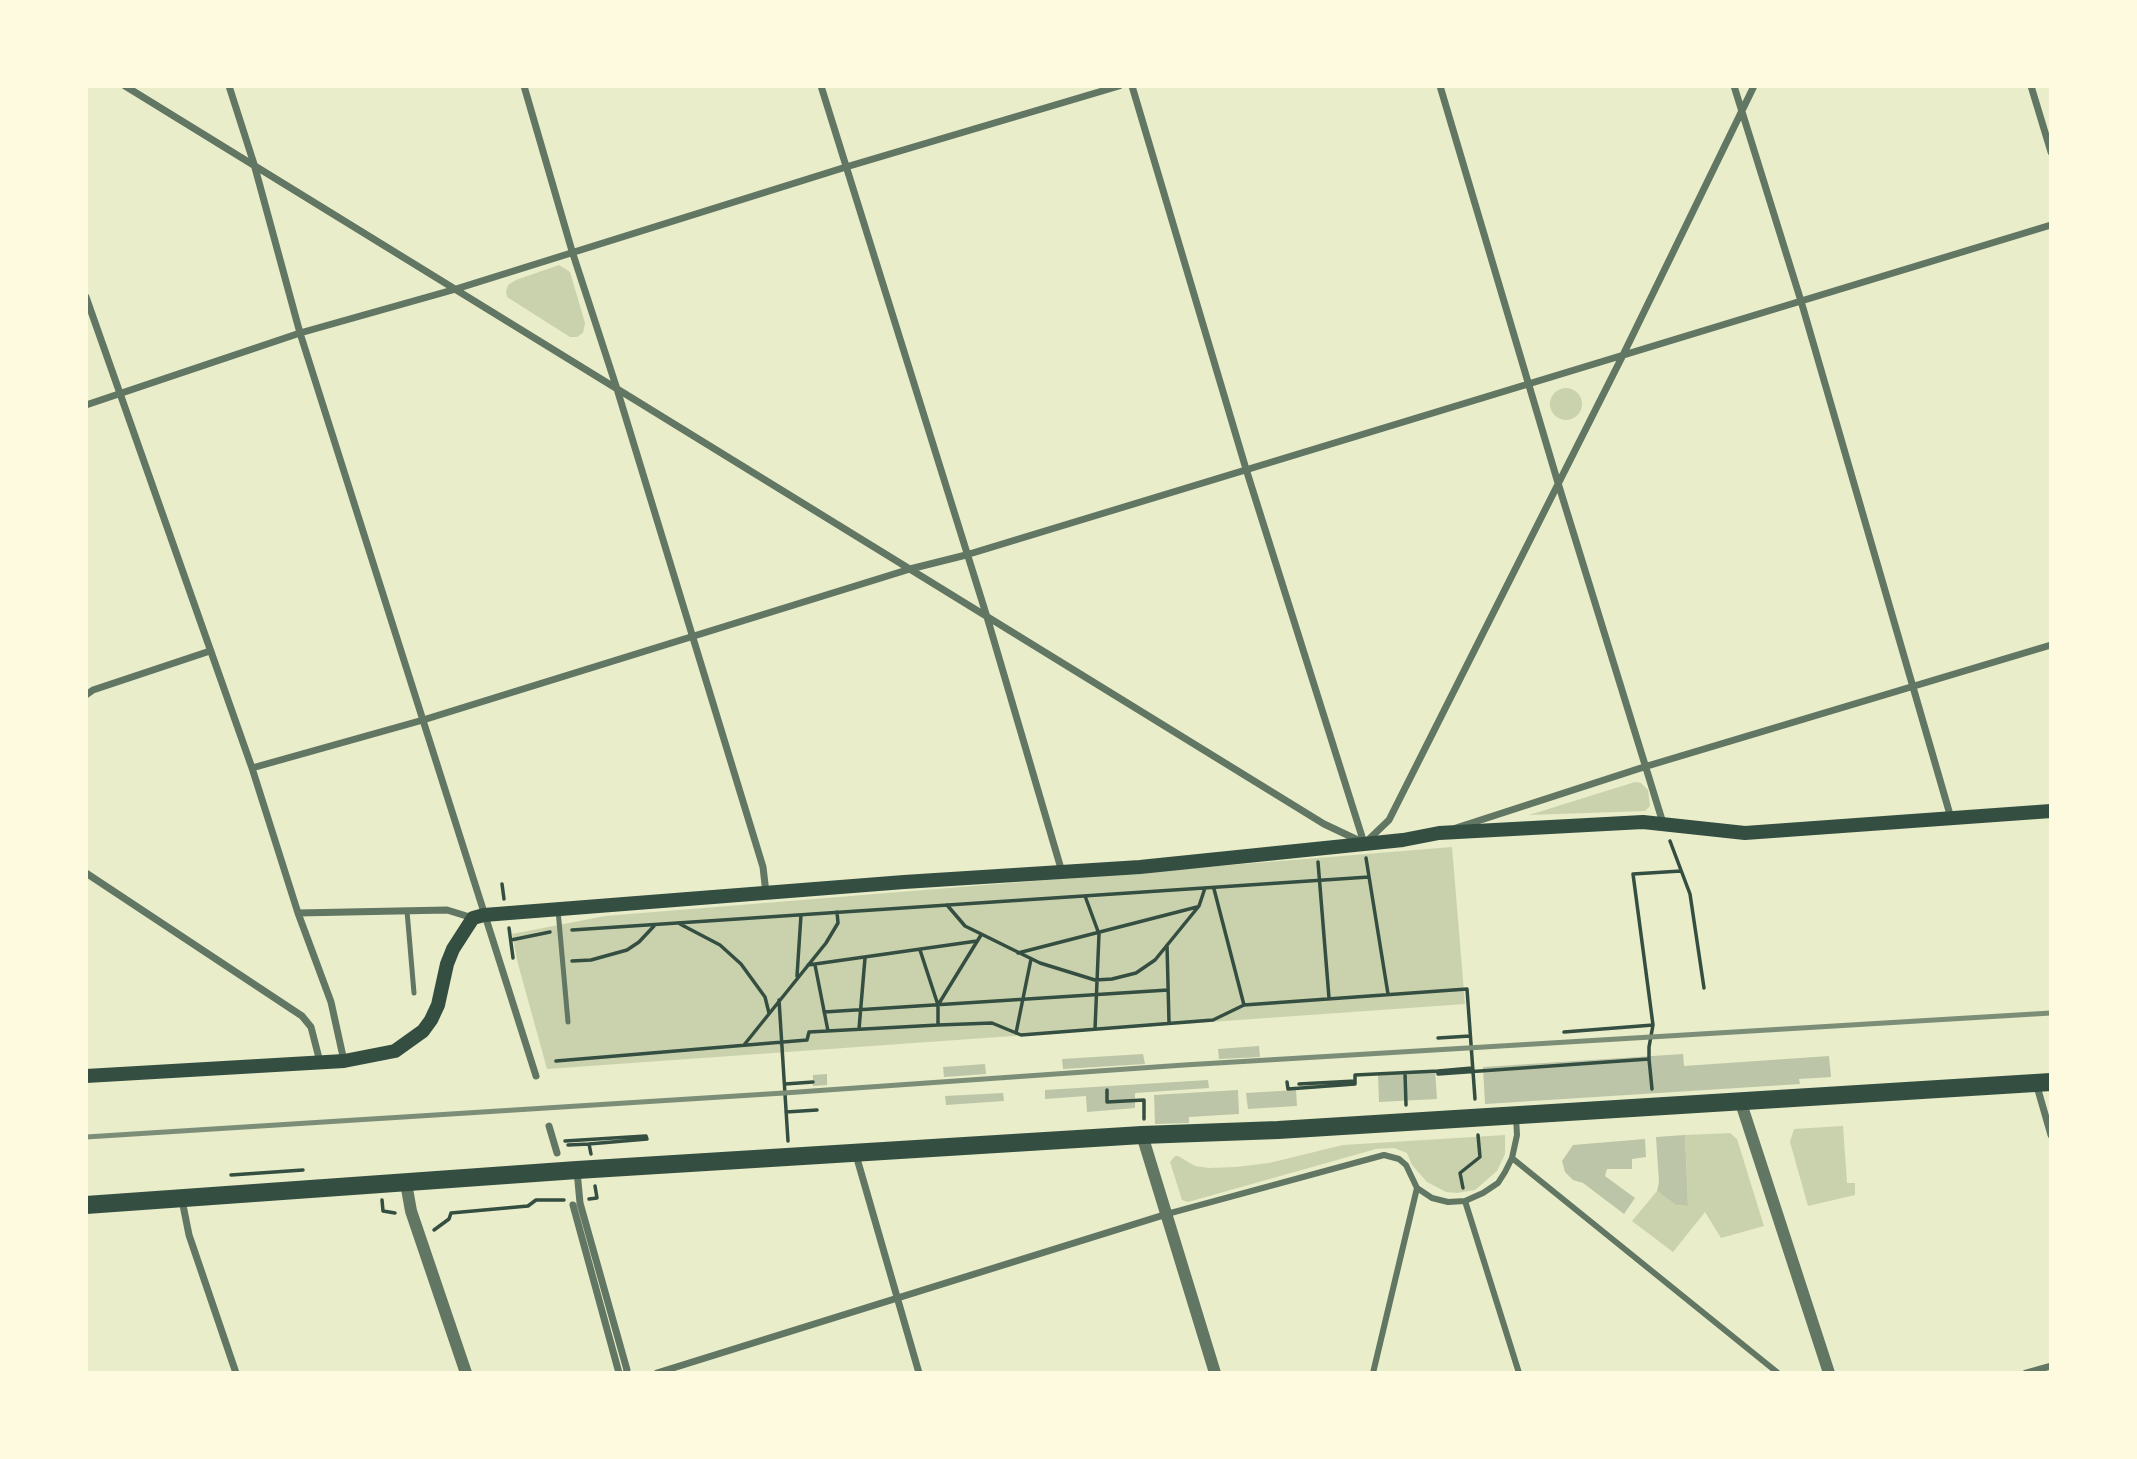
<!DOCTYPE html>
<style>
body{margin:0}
#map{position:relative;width:2137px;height:1459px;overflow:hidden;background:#e9edc9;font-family:"Asap Condensed",sans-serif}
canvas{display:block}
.frame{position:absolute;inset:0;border:88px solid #fefae0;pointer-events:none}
</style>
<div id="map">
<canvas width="2137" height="1459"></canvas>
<div class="frame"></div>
</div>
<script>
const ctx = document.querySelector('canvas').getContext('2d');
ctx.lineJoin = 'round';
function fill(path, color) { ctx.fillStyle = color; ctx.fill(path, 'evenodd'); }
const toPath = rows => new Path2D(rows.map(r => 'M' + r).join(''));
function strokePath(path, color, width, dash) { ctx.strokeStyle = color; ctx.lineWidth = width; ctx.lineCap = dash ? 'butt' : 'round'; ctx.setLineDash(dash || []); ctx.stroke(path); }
const green = toPath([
 [559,265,570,272,585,323,583,333,577,337,570,337,507,297,506,292,508,285,516,280],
 '1550 404a16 16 0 1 1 32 0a16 16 0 1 1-32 0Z',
 [1635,782,1641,783,1648,790,1650,806,1645,811,1529,815],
 [1452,847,1465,1004,547,1069,518,964,512,934,605,916],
 [1843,1126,1847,1183,1855,1183,1855,1195,1808,1206,1790,1142,1792,1135,1794,1129],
 [1730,1133,1737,1139,1764,1226,1721,1238,1705,1212,1673,1252,1632,1221,1657,1191,1676,1205,1688,1206,1685,1135],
 [1505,1135,1505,1154,1497,1171,1475,1190,1457,1193,1446,1192,1427,1182,1412,1165,1407,1153,1394,1148,1376,1149,1188,1202,1182,1200,1170,1162,1175,1156,1178,1156,1195,1166,1209,1168,1236,1167,1269,1163,1343,1145]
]);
const building = toPath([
 [1259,1046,1260,1057,1219,1059,1218,1049],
 [1143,1054,1145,1064,1063,1069,1062,1059],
 [1683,1054,1684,1066,1829,1056,1831,1077,1799,1079,1800,1084,1485,1104,1483,1067],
 [985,1064,986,1074,944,1077,943,1067],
 [1435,1070,1437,1099,1379,1102,1378,1073],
 [827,1074,827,1085,813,1086,813,1075],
 [1208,1080,1209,1088,1135,1093,1135,1108,1087,1112,1086,1096,1045,1099,1045,1090],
 [1238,1090,1239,1114,1189,1117,1189,1123,1155,1124,1154,1095],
 [1296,1090,1297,1106,1248,1109,1246,1093],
 [1003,1093,1004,1101,946,1105,945,1096],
 [1685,1135,1688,1206,1676,1205,1657,1191,1659,1182,1656,1137],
 [1645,1139,1646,1157,1632,1159,1632,1169,1607,1169,1605,1176,1635,1198,1624,1214,1583,1183,1573,1180,1565,1172,1562,1161,1573,1145]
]);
const path = toPath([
 [1670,841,1690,894,1704,988],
 [1366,858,1388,994],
 [1318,862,1329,998],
 [502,884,504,899],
 [1214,889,1244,1005],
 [1085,896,1099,934,1095,1029],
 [947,905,965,926,1040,963,1095,980,1112,979,1136,973,1155,960,1199,906,1205,888],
 [680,924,720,945,741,964,765,997,769,1013],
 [509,928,513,958],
 [572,930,1369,877],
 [511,940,550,932],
 [1167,945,1169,1023],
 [920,950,938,1005,938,1025],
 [1018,953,1197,907],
 [572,961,591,960,627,950,639,942,654,926],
 [808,965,977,941],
 [815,965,828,1031],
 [797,976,801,915],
 [779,1000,788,1141],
 [938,1005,981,935],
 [824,1012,1168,990],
 [859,1029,865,958],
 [1564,1032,1653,1025],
 [1016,1033,1031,959],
 [1438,1038,1470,1036],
 [744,1045,826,943,838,923,837,912],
 [1649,1059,1652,1089],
 [556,1061,807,1040,809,1032,938,1025,992,1023,1021,1035,1213,1020,1244,1005,1467,989,1475,1099],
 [1438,1071,1472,1068],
 [1405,1073,1406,1105],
 [1287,1082,1288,1089,1355,1084,1355,1075,1438,1071,1438,1074,1649,1059,1649,1047,1653,1025,1633,874,1681,871],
 [785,1084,813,1082],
 [1299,1084,1355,1081],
 [1107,1090,1107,1102,1144,1100,1144,1119],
 [786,1112,817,1110],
 [565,1141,646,1136,647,1139,589,1144,591,1154],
 [568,1145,589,1144],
 [231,1175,303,1170],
 [1463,1188,1460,1173,1480,1157,1478,1135],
 [589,1199,597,1198,595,1186],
 [382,1200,383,1211,395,1213],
 [434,1230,449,1219,451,1213,528,1206,536,1200,564,1200]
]);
const service = toPath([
 [558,910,568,1022],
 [407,911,414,993]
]);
const pedestrian = toPath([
 [1512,1158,1778,1373],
 [1465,1201,1519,1373],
 [1167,1214,1384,1155,1399,1159,1406,1165,1417,1188,1432,1198,1448,1202,1465,1201,1483,1193,1498,1183,1505,1172,1512,1158,1517,1135,1516,1117],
 [1373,1373,1417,1188]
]);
const minor = toPath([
 [125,86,1324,824,1360,841],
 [229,86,254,164,300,333,536,1076],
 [524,86,572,251,617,389,763,867,766,893],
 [821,86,987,617,1062,872],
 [1132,86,1246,469,1364,843],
 [1440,86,1558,483,1663,823],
 [1734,86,1801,301,1951,818],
 [2031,86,2051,152],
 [86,297,252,768,298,913,331,1002,344,1061],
 [86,405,300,333,456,289,846,167,1119,86],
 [86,695,93,690,210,651],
 [252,768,423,720,910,569,966,555,2051,225],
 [1456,828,1644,767,2051,645],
 [1365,843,1389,820,1623,355,1754,86],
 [86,873,302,1016,311,1027,320,1062],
 [298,913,447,910,473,918],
 [2036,1083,2051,1135],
 [549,1126,557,1153],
 [856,1155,919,1373],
 [577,1171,580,1203,627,1370,626,1373],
 [182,1200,189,1235,236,1373],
 [573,1205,619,1373],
 [657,1373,1167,1214],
 [2026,1373,2051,1366]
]);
const tertiary = toPath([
 [1740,1100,1829,1373],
 [1142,1135,1215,1373],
 [406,1183,411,1211,466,1373]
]);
const secondary = toPath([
 [86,1076,344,1061,395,1051,423,1031,431,1020,438,1005,447,964,453,949,473,918,484,915,904,882,1140,867,1403,840,1439,833,1643,822,1745,833,2051,811]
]);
const primary = toPath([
 [86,1205,577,1170,1142,1135,1278,1130,2051,1082]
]);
const rail = toPath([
 [86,1137,784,1093,1184,1065,2051,1013]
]);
fill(green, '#cad2ad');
fill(building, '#bcc5a7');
strokePath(path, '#344e41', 3.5);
strokePath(service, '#617663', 5);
strokePath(pedestrian, '#617663', 6);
strokePath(minor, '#617663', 7);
strokePath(tertiary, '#617663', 12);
strokePath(secondary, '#344e41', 14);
strokePath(primary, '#344e41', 18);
strokePath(rail, '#7c8e77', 5);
</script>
